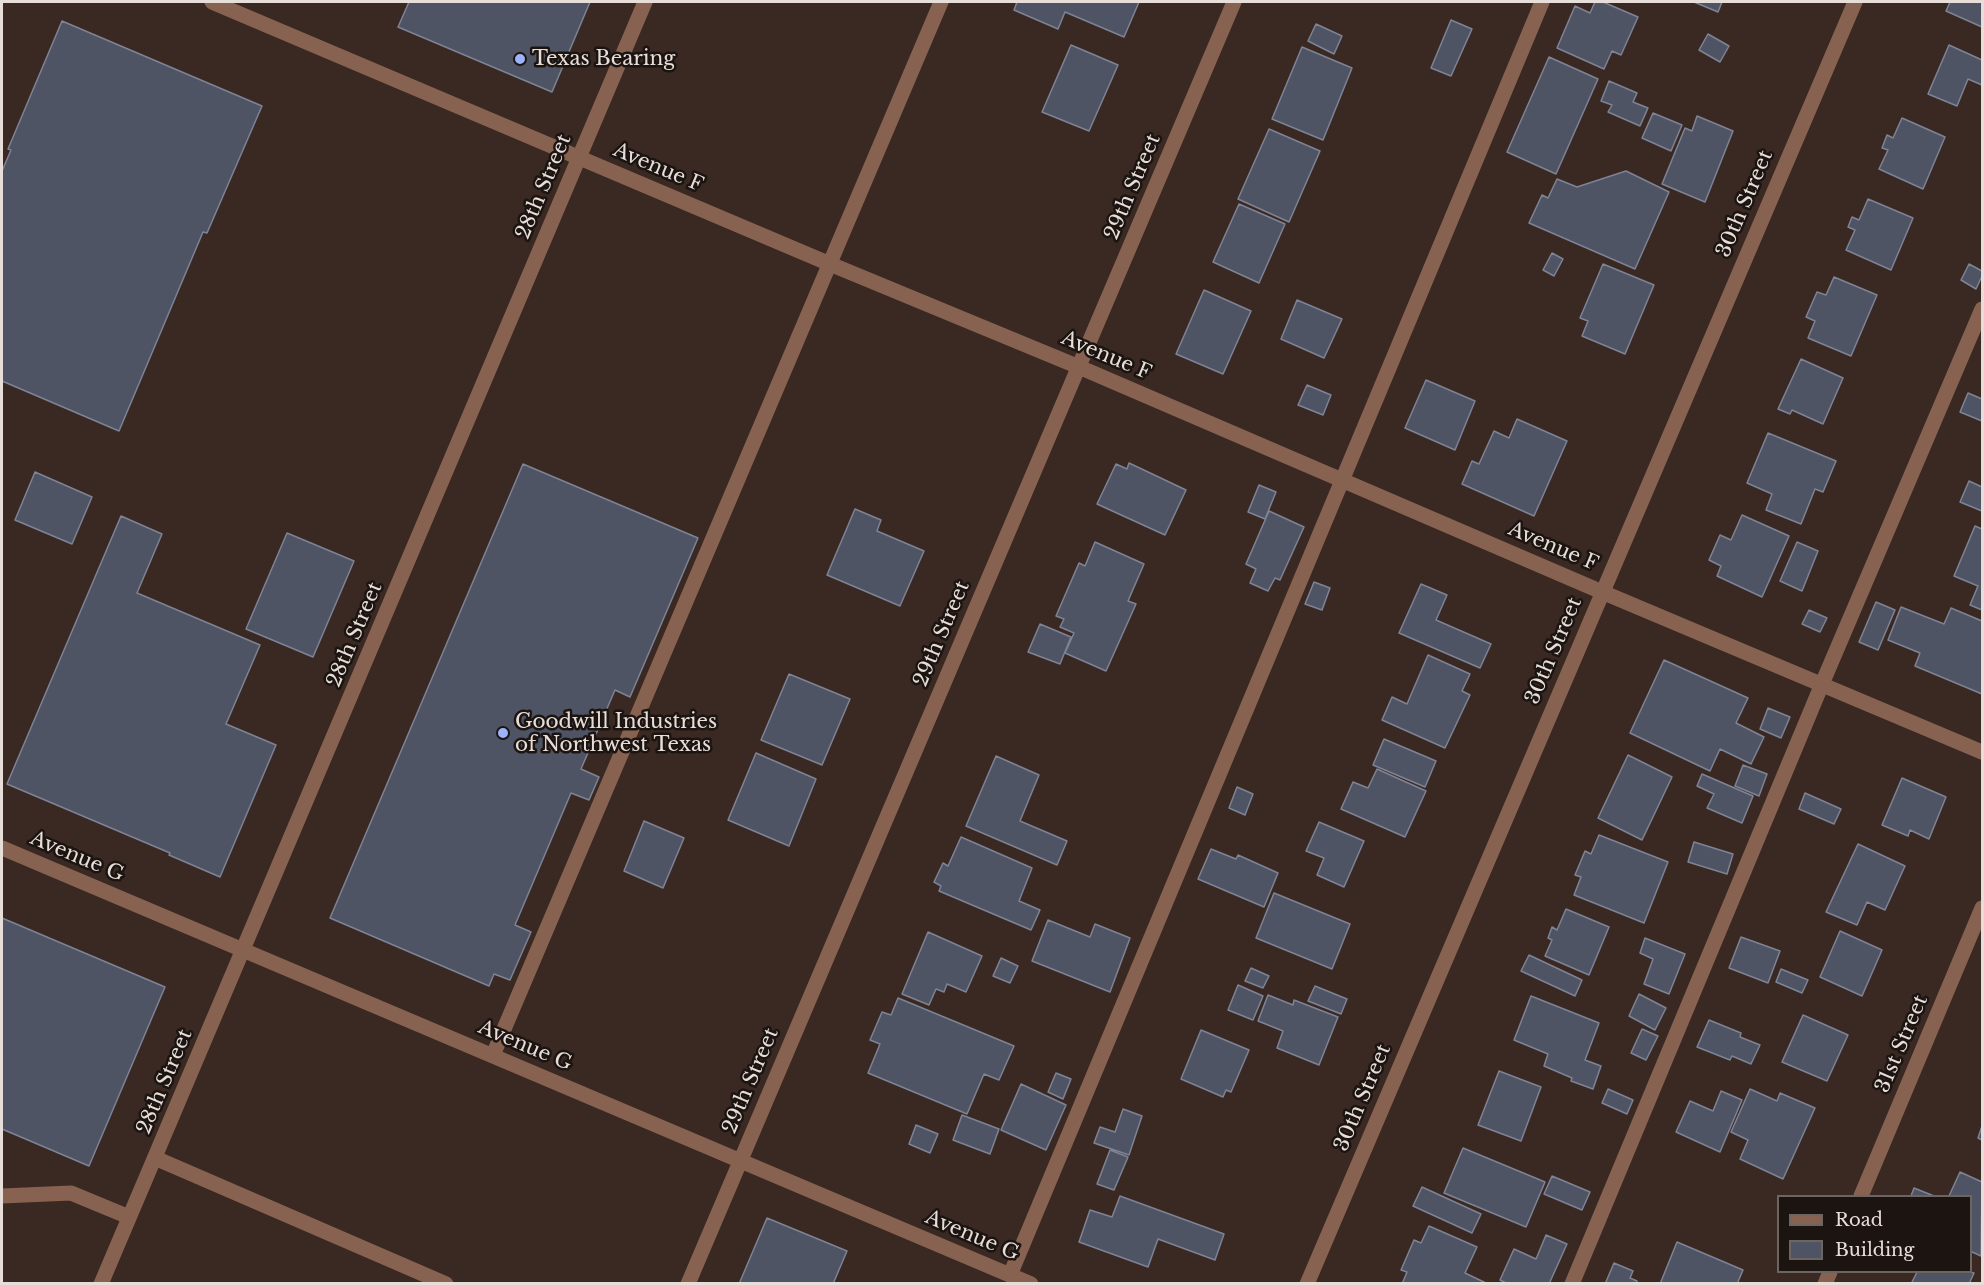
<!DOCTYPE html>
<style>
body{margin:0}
#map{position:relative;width:1984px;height:1285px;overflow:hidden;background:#392922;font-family:"Libre Baskerville",serif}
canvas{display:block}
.frame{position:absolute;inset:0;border:3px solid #e8ded9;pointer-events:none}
.legend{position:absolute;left:1777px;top:1195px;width:195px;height:78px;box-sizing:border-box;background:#1b1411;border:2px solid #6d6561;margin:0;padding:8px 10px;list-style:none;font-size:18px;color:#e8ded9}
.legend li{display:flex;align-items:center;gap:12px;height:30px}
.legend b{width:30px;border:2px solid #6d6561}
</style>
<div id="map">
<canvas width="1984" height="1285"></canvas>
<div class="frame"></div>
<ul class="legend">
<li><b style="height:8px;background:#886250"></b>Road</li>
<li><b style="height:16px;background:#4f5464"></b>Building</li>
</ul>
</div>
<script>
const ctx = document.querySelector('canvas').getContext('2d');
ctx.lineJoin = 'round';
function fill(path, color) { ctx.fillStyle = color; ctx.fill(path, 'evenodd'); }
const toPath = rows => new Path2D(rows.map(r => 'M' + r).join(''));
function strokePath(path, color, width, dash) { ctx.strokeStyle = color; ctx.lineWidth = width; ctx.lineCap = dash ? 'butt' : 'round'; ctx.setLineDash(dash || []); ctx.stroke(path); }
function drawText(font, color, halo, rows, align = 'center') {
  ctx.font = font + ' "Libre Baskerville",serif'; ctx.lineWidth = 5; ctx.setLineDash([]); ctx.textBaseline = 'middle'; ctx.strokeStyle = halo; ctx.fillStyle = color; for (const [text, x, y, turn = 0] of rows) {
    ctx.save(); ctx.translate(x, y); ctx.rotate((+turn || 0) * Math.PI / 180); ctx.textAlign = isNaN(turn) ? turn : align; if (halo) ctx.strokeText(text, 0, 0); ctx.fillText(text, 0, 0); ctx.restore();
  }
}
const building = toPath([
 [409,2,590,2,552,92,398,27,409,2],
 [1017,2,1139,2,1124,37,1065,12,1058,29,1014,10,1017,2],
 [1595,2,1603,2,1638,17,1621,55,1612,51,1604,69,1557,48,1575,6,1590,13,1595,2],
 [1694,2,1722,2,1718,12,1694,2],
 [1950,2,1982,2,1982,27,1946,11,1950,2],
 [1451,20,1472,29,1451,76,1431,68,1451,20],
 [62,21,262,106,207,233,203,232,119,431,2,381,2,171,11,150,8,149,62,21],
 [1316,24,1342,36,1334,54,1308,41,1316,24],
 [1708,34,1729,46,1720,62,1699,50,1708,34],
 [1071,45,1118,65,1089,131,1042,112,1071,45],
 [1949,45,1982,60,1982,85,1968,79,1957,106,1928,94,1949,45],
 [1302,47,1352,68,1323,140,1272,119,1302,47],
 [1549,57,1598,79,1556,174,1507,152,1549,57],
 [1609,81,1637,93,1633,102,1648,108,1640,126,1608,112,1612,105,1601,101,1609,81],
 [1653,113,1682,125,1671,151,1642,138,1653,113],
 [1697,116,1733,131,1705,202,1662,184,1685,128,1692,131,1697,116],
 [1902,118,1945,137,1923,189,1879,169,1888,150,1882,148,1887,135,1893,138,1902,118],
 [1269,129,1320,151,1289,222,1238,199,1269,129],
 [1626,171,1669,192,1635,269,1529,223,1542,195,1548,198,1557,179,1577,187,1626,171],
 [1868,199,1913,218,1891,270,1846,250,1855,230,1848,227,1852,217,1859,220,1868,199],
 [1239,204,1285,224,1259,283,1213,262,1239,204],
 [1552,253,1563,259,1554,276,1543,270,1552,253],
 [1603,264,1654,285,1625,354,1582,336,1588,321,1580,318,1603,264],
 [1969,264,1982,271,1982,276,1976,289,1961,280,1969,264],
 [1834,277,1877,295,1851,356,1808,338,1815,321,1806,317,1817,292,1826,295,1834,277],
 [1204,290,1251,311,1223,374,1176,354,1204,290],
 [1297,300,1342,319,1324,358,1281,339,1297,300],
 [1801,359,1843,378,1823,424,1792,410,1790,414,1778,409,1801,359],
 [1426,380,1475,401,1455,450,1405,428,1426,380],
 [1307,385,1331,395,1323,415,1298,405,1307,385],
 [1968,393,1982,399,1982,421,1960,412,1968,393],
 [1517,419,1567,441,1534,516,1462,484,1472,461,1479,464,1494,431,1509,438,1517,419],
 [1768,433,1836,461,1823,492,1815,489,1801,524,1766,510,1772,494,1747,483,1768,433],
 [1129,463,1186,490,1165,535,1097,504,1116,464,1127,469,1129,463],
 [523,464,698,538,630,697,615,690,581,769,599,777,589,800,571,793,515,925,531,932,510,980,494,974,489,986,330,918,523,464],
 [35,472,92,497,72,544,15,520,35,472],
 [1969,481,1982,487,1982,511,1960,502,1969,481],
 [1259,485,1276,492,1265,519,1248,512,1259,485],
 [855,509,881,520,877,531,924,551,900,606,827,575,855,509],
 [1269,511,1304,527,1280,580,1275,578,1268,591,1250,583,1256,569,1246,564,1269,511],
 [1742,515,1789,536,1762,597,1717,576,1721,566,1709,560,1720,535,1731,540,1742,515],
 [121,516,162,534,137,593,260,645,226,724,276,745,220,877,169,855,170,853,7,784,121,516],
 [1975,526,1982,529,1982,610,1970,605,1978,586,1954,576,1975,526],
 [287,533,354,561,313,657,246,629,287,533],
 [1095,542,1144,564,1128,601,1136,604,1106,671,1065,653,1074,633,1060,627,1064,619,1056,616,1079,563,1085,566,1095,542],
 [1797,542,1818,551,1802,591,1780,581,1797,542],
 [1314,582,1330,588,1322,610,1305,604,1314,582],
 [1421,584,1447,595,1436,620,1491,644,1480,668,1399,633,1421,584],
 [1876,602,1895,610,1878,650,1859,642,1876,602],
 [1901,607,1944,624,1951,608,1982,621,1982,694,1915,666,1920,653,1888,640,1901,607],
 [1809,610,1827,618,1820,632,1802,624,1809,610],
 [1040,624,1071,637,1060,664,1028,652,1040,624],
 [1428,655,1470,674,1462,691,1470,695,1445,748,1382,720,1392,697,1407,704,1428,655],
 [1664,660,1748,698,1736,723,1764,737,1751,764,1720,749,1710,771,1630,733,1664,660],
 [789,674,850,699,822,765,761,740,789,674],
 [1768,708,1790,717,1781,738,1760,729,1768,708],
 [1384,739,1436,761,1425,787,1373,765,1384,739],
 [756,753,816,779,789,846,728,820,756,753],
 [1628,755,1672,777,1642,840,1598,818,1628,755],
 [996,756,1039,775,1020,821,1067,841,1057,865,966,826,996,756],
 [1743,765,1767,774,1759,796,1735,786,1743,765],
 [1377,769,1426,791,1405,837,1341,809,1353,782,1368,788,1377,769],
 [1702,774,1753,796,1742,823,1707,808,1714,794,1697,786,1702,774],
 [1902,778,1946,797,1929,839,1910,830,1908,836,1882,825,1902,778],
 [1237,787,1253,794,1245,815,1229,808,1237,787],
 [1805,793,1841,809,1834,824,1799,809,1805,793],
 [644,821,684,838,663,888,624,871,644,821],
 [1319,822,1364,841,1344,887,1317,875,1324,858,1306,851,1319,822],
 [1599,835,1668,862,1644,923,1574,895,1581,877,1575,875,1585,851,1591,854,1599,835],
 [961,837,1032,868,1019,901,1040,910,1031,930,939,891,941,886,934,882,943,863,948,866,961,837],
 [1694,842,1733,854,1727,874,1688,862,1694,842],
 [1858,844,1905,866,1885,910,1867,902,1857,925,1826,912,1858,844],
 [1211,849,1236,859,1238,855,1278,873,1264,907,1198,879,1211,849],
 [1274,893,1350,924,1332,969,1256,938,1274,893],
 [1566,909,1609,927,1589,975,1545,956,1552,940,1548,938,1552,927,1557,930,1566,909],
 [2,918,165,987,89,1166,2,1129,2,918],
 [1048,920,1090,937,1095,924,1130,938,1110,992,1032,961,1048,920],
 [1840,931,1882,950,1862,996,1820,977,1840,931],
 [928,932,982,956,966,992,947,984,944,992,936,989,929,1005,902,994,928,932],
 [1741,937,1780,951,1768,983,1729,968,1741,937],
 [1645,938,1685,954,1669,994,1644,984,1653,959,1640,953,1645,938],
 [1529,955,1582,980,1575,996,1521,971,1529,955],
 [1001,958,1018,966,1010,983,993,976,1001,958],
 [1251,968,1269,976,1263,988,1245,981,1251,968],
 [1781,969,1808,980,1802,993,1776,982,1781,969],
 [1238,985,1263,996,1253,1020,1228,1010,1238,985],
 [1315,986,1347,999,1341,1014,1308,1001,1315,986],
 [1639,994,1666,1008,1655,1030,1629,1016,1639,994],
 [1268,995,1293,1005,1294,1000,1338,1017,1319,1065,1277,1048,1283,1031,1258,1021,1268,995],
 [1531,996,1599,1023,1585,1060,1601,1066,1593,1089,1571,1081,1572,1078,1544,1066,1548,1054,1514,1040,1531,996],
 [898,998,1014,1046,999,1080,984,1074,967,1114,868,1073,880,1044,870,1040,882,1012,891,1015,898,998],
 [1803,1015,1848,1035,1827,1081,1782,1062,1803,1015],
 [1709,1020,1741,1033,1740,1037,1760,1045,1751,1064,1732,1056,1730,1060,1697,1047,1709,1020],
 [1642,1029,1658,1036,1646,1060,1631,1053,1642,1029],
 [1201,1030,1249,1050,1231,1092,1226,1090,1223,1097,1181,1079,1201,1030],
 [1499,1071,1541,1087,1521,1141,1478,1125,1499,1071],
 [1056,1073,1071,1079,1063,1099,1048,1092,1056,1073],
 [1021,1084,1066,1105,1046,1150,1001,1130,1021,1084],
 [1608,1089,1633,1100,1627,1114,1602,1103,1608,1089],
 [1750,1089,1777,1101,1780,1093,1815,1108,1783,1179,1740,1159,1748,1140,1731,1132,1750,1089],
 [1721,1091,1742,1100,1720,1152,1676,1132,1690,1101,1713,1111,1721,1091],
 [1123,1109,1142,1116,1129,1155,1094,1143,1100,1127,1115,1132,1123,1109],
 [962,1115,999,1129,990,1154,953,1140,962,1115],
 [916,1125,938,1134,930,1153,909,1144,916,1125],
 [1982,1126,1982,1140,1978,1138,1982,1126],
 [1463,1148,1545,1182,1526,1227,1444,1193,1463,1148],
 [1110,1150,1128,1157,1114,1190,1097,1184,1110,1150],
 [1960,1172,1982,1182,1981,1256,1970,1251,1970,1196,1949,1196,1960,1172],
 [1552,1176,1590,1192,1582,1210,1544,1194,1552,1176],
 [1422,1187,1481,1214,1472,1233,1413,1206,1422,1187],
 [1914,1188,1934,1196,1911,1196,1914,1188],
 [1120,1196,1224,1234,1215,1260,1158,1239,1148,1267,1079,1242,1090,1210,1112,1217,1120,1196],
 [767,1218,847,1251,833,1284,739,1284,767,1218],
 [1429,1226,1477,1247,1465,1273,1488,1284,1402,1284,1407,1272,1401,1270,1414,1240,1421,1243,1429,1226],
 [1546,1235,1567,1244,1549,1284,1508,1284,1500,1280,1514,1249,1536,1259,1546,1235],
 [1677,1242,1743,1270,1737,1284,1660,1284,1677,1242],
 [1614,1263,1633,1271,1630,1278,1637,1281,1636,1284,1605,1284,1614,1263],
 [1917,1272,1970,1272,1974,1273,1969,1284,1911,1284,1917,1272]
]);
const minor = toPath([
 [212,2,830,264,1079,367,1602,592,1982,752],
 [2,848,1031,1284],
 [493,1055,941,2],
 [155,1158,446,1284],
 [2,1196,71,1193,129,1217],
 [1861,1196,1982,908],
 [1010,1275,1542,2],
 [101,1284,645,2],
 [688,1284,1234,2],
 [1307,1284,1855,2],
 [1572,1284,1822,684,1982,309],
 [1825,1284,1830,1272]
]);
const markers = [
 [520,59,6,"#9eb3fd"],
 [503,733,6,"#9eb3fd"]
];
const poiNames = [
 ["Texas Bearing",532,59],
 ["Goodwill Industries",515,722],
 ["of Northwest Texas",515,745]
];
const streetNames = [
 ["Avenue F",658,168,23],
 ["28th Street",544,187,-67],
 ["29th Street",1133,187,-67],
 ["30th Street",1745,204,-67],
 ["Avenue F",1106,356,23],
 ["Avenue F",1553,547,23],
 ["29th Street",942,634,-67],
 ["28th Street",355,635,-67],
 ["30th Street",1554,651,-67],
 ["Avenue G",77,857,23],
 ["31st Street",1902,1044,-67],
 ["Avenue G",525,1046,23],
 ["29th Street",751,1081,-67],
 ["28th Street",165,1082,-67],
 ["30th Street",1363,1098,-67],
 ["Avenue G",972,1236,23]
];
fill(building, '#4f5464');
strokePath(building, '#7e8395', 1.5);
strokePath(minor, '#886250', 15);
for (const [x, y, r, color] of markers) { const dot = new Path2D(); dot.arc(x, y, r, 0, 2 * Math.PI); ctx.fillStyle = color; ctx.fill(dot); strokePath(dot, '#1b1411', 2); }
drawText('20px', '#e8ded9', '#1b1411', poiNames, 'left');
drawText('20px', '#e8ded9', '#1b1411', streetNames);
</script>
